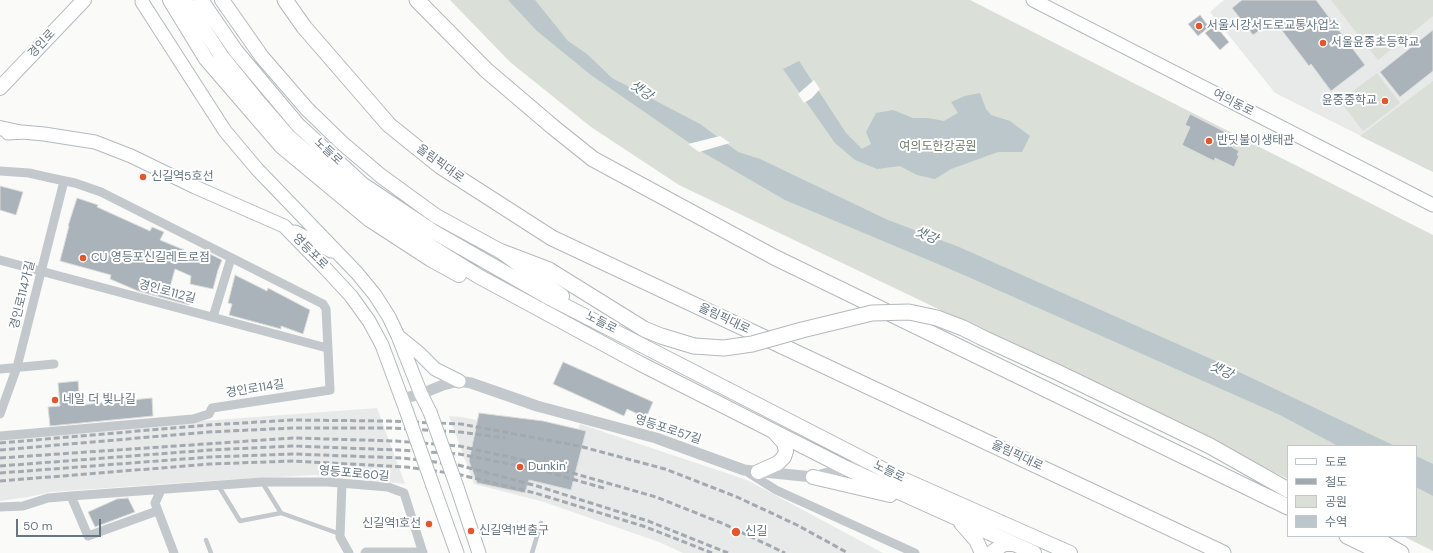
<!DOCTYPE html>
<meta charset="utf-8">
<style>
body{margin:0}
#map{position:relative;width:1433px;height:553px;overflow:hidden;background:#fafaf8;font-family:"DM Sans","Noto Sans KR",sans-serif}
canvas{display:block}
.legend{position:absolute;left:1287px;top:445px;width:130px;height:92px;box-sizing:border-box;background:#fff;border:1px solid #c1c8cd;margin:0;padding:5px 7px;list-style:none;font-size:12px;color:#657683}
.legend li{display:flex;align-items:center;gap:8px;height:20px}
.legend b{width:20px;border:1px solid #c1c8cd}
.scale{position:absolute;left:16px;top:519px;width:85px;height:18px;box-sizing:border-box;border:2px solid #657683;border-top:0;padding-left:5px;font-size:12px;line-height:14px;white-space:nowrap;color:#657683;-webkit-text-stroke:3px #fff;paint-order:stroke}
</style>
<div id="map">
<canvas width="1433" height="553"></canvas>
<ul class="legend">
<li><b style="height:5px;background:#fff"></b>도로</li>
<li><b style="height:5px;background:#a2aab0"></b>철도</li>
<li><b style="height:11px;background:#dadfd7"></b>공원</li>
<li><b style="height:11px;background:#bbc7cb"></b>수역</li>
</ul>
<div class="scale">50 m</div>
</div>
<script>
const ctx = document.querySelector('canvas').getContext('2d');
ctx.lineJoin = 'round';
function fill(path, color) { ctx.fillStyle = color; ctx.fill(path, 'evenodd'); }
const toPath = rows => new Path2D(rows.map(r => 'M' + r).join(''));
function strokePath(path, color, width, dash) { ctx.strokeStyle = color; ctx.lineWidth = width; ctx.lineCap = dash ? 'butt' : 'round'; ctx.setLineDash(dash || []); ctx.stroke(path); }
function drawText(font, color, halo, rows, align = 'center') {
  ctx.font = font + ' "DM Sans","Noto Sans KR",sans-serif'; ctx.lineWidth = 4; ctx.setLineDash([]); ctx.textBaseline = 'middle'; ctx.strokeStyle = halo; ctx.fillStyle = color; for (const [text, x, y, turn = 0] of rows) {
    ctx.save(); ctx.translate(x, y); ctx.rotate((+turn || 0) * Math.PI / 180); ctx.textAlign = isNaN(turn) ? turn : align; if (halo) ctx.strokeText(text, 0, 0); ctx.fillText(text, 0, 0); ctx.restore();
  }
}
const built = toPath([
 [1224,0,1433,0,1433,172,1275,93,1210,12],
 [377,408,405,484,314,475,207,481,51,492,28,497,0,501,0,436],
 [449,416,462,417,576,440,580,424,747,480,883,553,683,553,659,542,544,502,474,484]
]);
const green = toPath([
 [450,0,970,0,1433,235,1433,551,1403,536,1416,536,1416,446,1288,446,1288,479,1137,404,679,185,591,127,510,62],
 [1331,0,1433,0,1433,16,1378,60],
 [1377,73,1400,103,1363,131,1340,101],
 [1433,81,1433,172,1360,136]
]);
const water = toPath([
 [508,0,535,0,568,41,587,54,612,78,700,124,738,152,760,159,888,220,959,247,1218,362,1395,446,1338,446,1280,415,957,272,785,200,704,153,591,75,537,31],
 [799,61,846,133,862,149,871,144,866,132,876,113,893,110,913,118,928,118,944,121,958,113,951,102,965,96,980,93,986,109,991,115,1010,121,1030,136,1022,152,998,152,951,169,935,179,917,175,900,166,877,169,855,160,835,143,783,69],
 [1416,456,1433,464,1433,496,1416,487]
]);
const pier = toPath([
 [814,80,820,89,812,98,804,103,798,94],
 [720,136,730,143,699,152,688,144]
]);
const building = toPath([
 [1242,0,1316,0,1365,65,1331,91,1311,64,1309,66,1274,20,1253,35,1232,8,1242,0],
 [1200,15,1209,27,1198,36,1188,24,1200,15],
 [1215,25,1229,42,1220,50,1205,33,1215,25],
 [1433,30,1433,71,1400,97,1380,72,1433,30],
 [1190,114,1237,138,1232,147,1239,151,1237,155,1239,156,1234,167,1215,158,1214,161,1182,145,1190,127,1185,125,1190,114],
 [0,186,23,192,16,215,0,210,0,186],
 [77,198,98,205,97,207,150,231,152,227,164,232,160,240,201,257,204,251,222,260,218,270,213,289,190,284,191,276,175,269,170,287,192,294,189,305,138,291,110,279,111,275,60,261,69,226,68,226,77,198],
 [235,275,267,291,268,288,310,310,303,334,281,326,281,329,229,315,232,304,228,303,235,275],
 [563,362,653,402,646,418,627,409,624,416,553,384,563,362],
 [78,381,80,405,152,398,153,416,50,426,48,407,60,406,58,383,78,381],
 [479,413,543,421,586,431,571,490,529,480,525,493,477,483,469,461,479,413],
 [128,498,135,512,95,527,88,512,117,499,128,498]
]);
const service = toPath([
 [218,485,240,521,281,513,262,482],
 [281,513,340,534],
 [206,540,211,553],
 [532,553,541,523]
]);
const minor = toPath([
 [0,171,29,173,51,178,75,183,101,192,323,304,326,309,330,390,212,408,209,414,193,419,0,436],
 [0,260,327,348],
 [213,317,231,258],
 [0,369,54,364],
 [0,414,17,367,64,181],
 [749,473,776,490,915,553],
 [342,483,340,537,349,553],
 [161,490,155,503,174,553],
 [71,496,88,536,157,511],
 [0,507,23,506,48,498,71,496,262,482,328,482,388,487,404,493,423,553],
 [365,553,366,552,423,552]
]);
const tertiary = toPath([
 [401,399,421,394,443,385,459,381,471,383,537,406,656,438,744,470,813,477,869,462]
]);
const secondary = toPath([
 [1033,0,1433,205],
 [142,2,225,131,257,169,357,273,375,295,389,317,398,336,421,394,430,412],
 [8,133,22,132,44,134,95,142,131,156,195,187,284,226,326,269,351,296,369,321,382,345,406,410],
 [295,232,331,251],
 [398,336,419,353,435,369,459,381],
 [433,486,457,553],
 [457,487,479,553]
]);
const primary = toPath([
 [170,0,206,59,281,146,370,220,430,259,459,275],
 [185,0,222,57,256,99,288,136,348,188,430,246,478,276,639,363,848,469,1034,553],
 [201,0,236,51,298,125,362,184,434,232,546,296,869,462,898,477,1070,553],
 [222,0,262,57,307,109,342,143,381,176,436,216,502,252,562,296],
 [0,88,84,0],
 [0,128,18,132],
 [758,472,778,463,784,457,786,451,784,443,775,433],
 [813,477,890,495],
 [961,523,976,540,982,553],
 [991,553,1004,544,1013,544]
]);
const trunk = toPath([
 [285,0,304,27,389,125,440,166,552,238,1223,553],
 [417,0,486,70,553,127,593,159,774,257,1288,507],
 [502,252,549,270,644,329,661,336,694,346],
 [983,338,1059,373,1210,446,1288,490],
 [1347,536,1382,553],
 [1371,536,1401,553]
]);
const rail = toPath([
 [0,443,208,425,293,420,389,421,461,424,579,446,665,469,737,497,797,525,848,553],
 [0,450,208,432,293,428,391,428,460,432,505,438],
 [0,458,293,438,396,441,459,446,541,464,656,497,724,524,785,553],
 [0,466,210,450,293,446,399,450,459,454,540,470,607,489],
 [0,473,210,457,293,454,403,458,458,465,537,486,648,521,728,553],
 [0,481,210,464,293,461,406,467,457,474,535,493,646,527,712,553]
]);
const secondaryBridge = toPath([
 [406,410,433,486],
 [430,412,457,487]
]);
const trunkBridge = toPath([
 [694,346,724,348,752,344,802,330,872,313,909,312,937,318,963,328,983,338]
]);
const markers = [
 [1199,26,4,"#e4572e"],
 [1323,43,4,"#e4572e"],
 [1385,101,4,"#e4572e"],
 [1209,141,4,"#e4572e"],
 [143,177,4,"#e4572e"],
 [83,258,4,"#e4572e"],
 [55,400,4,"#e4572e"],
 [520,467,4,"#e4572e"],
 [429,524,4,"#e4572e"],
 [471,531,4,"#e4572e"],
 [736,532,5,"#e4572e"]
];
const poiNames = [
 ["서울시강서도로교통사업소",1207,26],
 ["서울윤중초등학교",1331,43],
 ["윤중중학교",1377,101,"right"],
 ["반딧불이생태관",1217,141],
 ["신길역5호선",151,177],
 ["CU 영등포신길레트로점",91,258],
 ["네일 더 빛나길",63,400],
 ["Dunkin'",528,467],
 ["신길역1호선",421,524,"right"],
 ["신길역1번출구",479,531],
 ["신길",745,532]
];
const streetNames = [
 ["경인로",42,44,-47],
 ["여의동로",1233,103,27],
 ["노들로",328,152,43],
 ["올림픽대로",440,164,36],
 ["영등포로",310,252,45],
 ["경인로112길",167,292,15],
 ["경인로114가길",23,295,-76],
 ["올림픽대로",724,319,25],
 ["노들로",601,323,27],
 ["경인로114길",255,389,-9],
 ["영등포로57길",668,430,18],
 ["올림픽대로",1017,456,25],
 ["노들로",889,472,26],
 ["영등포로60길",354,474,5]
];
const parkNames = [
 ["여의도한강공원",938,147]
];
const waterNames = [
 ["샛강",641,91,36],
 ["샛강",926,236,24],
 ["샛강",1221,371,26]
];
fill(built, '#e8e9e9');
fill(green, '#dadfd7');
fill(water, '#bbc7cb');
fill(pier, '#fafaf8');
fill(building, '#aab3b9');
strokePath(building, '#dcdcda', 1);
strokePath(secondary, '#b3babf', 15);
strokePath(primary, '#b5babe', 16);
strokePath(trunk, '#b4b9bd', 17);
strokePath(service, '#c3c8cc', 4.5);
strokePath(minor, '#c3c8cc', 9);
strokePath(tertiary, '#c3c8cc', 11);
strokePath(secondary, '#fff', 13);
strokePath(primary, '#fff', 14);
strokePath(trunk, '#fff', 15);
strokePath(rail, '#a2aab0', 3, [6, 3]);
strokePath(secondaryBridge, '#b3babf', 15, []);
strokePath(trunkBridge, '#b4b9bd', 17, []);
strokePath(secondaryBridge, '#fff', 13);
strokePath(trunkBridge, '#fff', 15);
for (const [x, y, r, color] of markers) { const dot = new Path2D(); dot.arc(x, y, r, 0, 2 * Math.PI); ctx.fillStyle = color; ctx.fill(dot); strokePath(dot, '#fff', 1.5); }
drawText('12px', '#657683', '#fff', poiNames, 'left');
drawText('12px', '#657683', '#fff', streetNames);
drawText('12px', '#687a64', '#fff', parkNames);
drawText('italic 13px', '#60757c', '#fff', waterNames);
</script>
